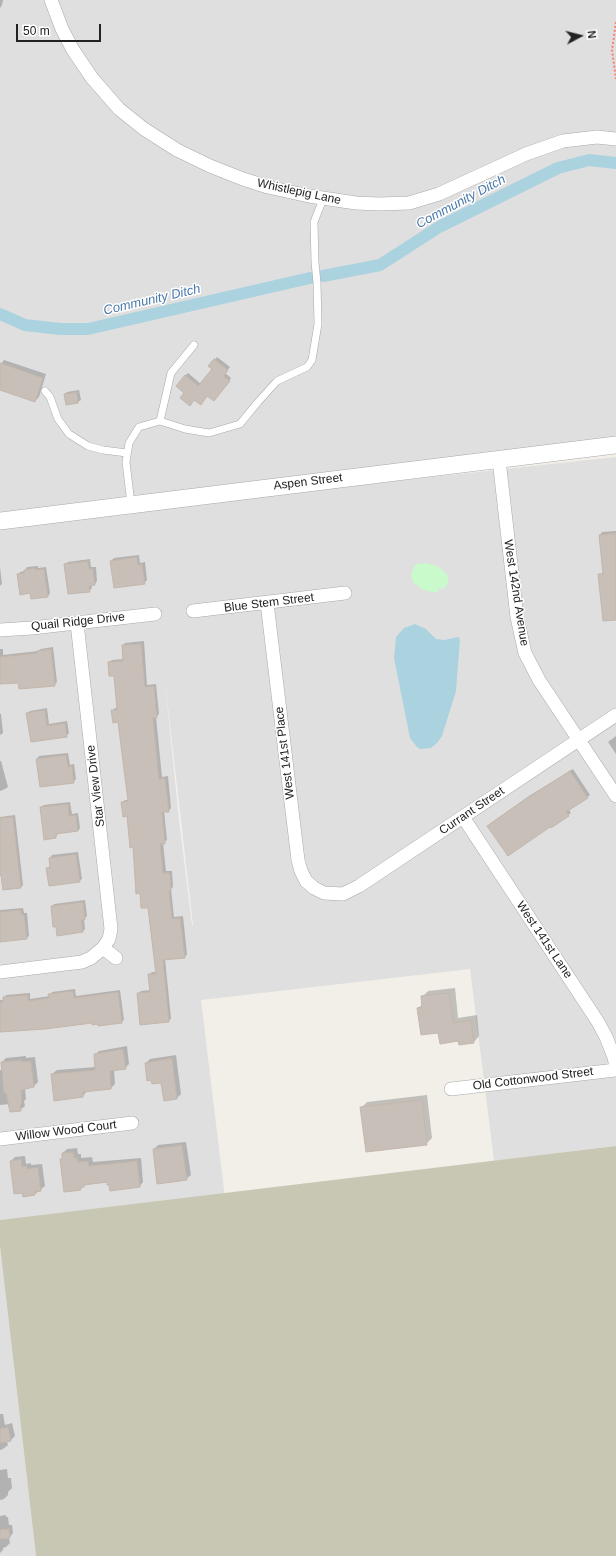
<!DOCTYPE html>
<style>
body{margin:0}
#map{position:relative;width:616px;height:1556px;overflow:hidden;background:#f2efe9;font-family:Helvetica,sans-serif}
canvas{display:block}
.north{position:absolute;left:560px;top:16px;width:40px;height:40px;-webkit-text-stroke:3px #fff;paint-order:stroke;rotate:83deg;font-size:11px;font-weight:700;line-height:16px;text-align:center;color:#222}
.north::after{content:'';display:block;margin:auto;width:14px;height:18px;background:#222;clip-path:polygon(50% 0,100% 100%,50% 72%,0 100%)}
.scale{position:absolute;left:16px;top:24px;width:85px;height:18px;box-sizing:border-box;border:2px solid #222;border-top:0;padding-left:5px;font-size:12px;line-height:14px;white-space:nowrap;color:#222;-webkit-text-stroke:3px #fff;paint-order:stroke}
</style>
<div id="map">
<canvas width="616" height="1556"></canvas>
<div class="north">N</div>
<div class="scale">50 m</div>
</div>
<script>
const ctx = document.querySelector('canvas').getContext('2d');
ctx.lineJoin = 'round';
function fill(path, color) { ctx.fillStyle = color; ctx.fill(path, 'evenodd'); }
const toPath = rows => new Path2D(rows.map(r => 'M' + r).join(''));
function strokePath(path, color, width, dash) { ctx.strokeStyle = color; ctx.lineWidth = width; ctx.lineCap = dash ? 'butt' : 'round'; ctx.setLineDash(dash || []); ctx.stroke(path); }
function drawText(font, color, halo, rows, align = 'center') {
  ctx.font = font + ' Helvetica,sans-serif'; ctx.lineWidth = 3; ctx.setLineDash([]); ctx.textBaseline = 'middle'; ctx.strokeStyle = halo; ctx.fillStyle = color; for (const [text, x, y, turn = 0] of rows) {
    ctx.save(); ctx.translate(x, y); ctx.rotate((+turn || 0) * Math.PI / 180); ctx.textAlign = isNaN(turn) ? turn : align; if (halo) ctx.strokeText(text, 0, 0); ctx.fillText(text, 0, 0); ctx.restore();
  }
}
const residential = toPath([
 [0,0,616,0,616,438,0,515],
 [616,457,616,1146,494,1161,470,969,201,1000,225,1198,0,1220,0,527,146,508],
 [164,672,193,925,192,925,179,820],
 [0,1246,36,1556,0,1556]
]);
const construction = toPath([
 [616,1146,616,1556,36,1556,0,1246,0,1220]
]);
const park = toPath([
 [427,563,439,567,446,573,449,580,444,589,439,588,437,592,433,592,423,590,413,582,411,575,414,567,417,564]
]);
const water = toPath([
 [415,624,426,629,436,639,444,640,458,637,460,639,456,691,442,736,437,743,431,748,420,749,417,747,410,738,394,658,396,637,404,628]
]);
const shadow = toPath([
 [0,0,3,0,2,5,0,8],
 [217,357,230,367,225,373,231,378,216,397,208,395,203,401,185,393,185,376,188,373,201,384,213,369,210,366],
 [4,360,46,374,39,397,35,401,0,389,0,365],
 [79,390,81,400,78,402,67,404,65,394,67,392],
 [616,531,616,619,599,575,604,572,600,535,602,532],
 [139,555,140,563,145,562,147,580,144,583,111,561,114,558],
 [90,559,91,567,96,567,97,581,95,584,91,584,92,588,89,591,65,564,68,562],
 [38,566,38,568,46,567,50,593,48,596,18,575,20,572,25,571,27,567],
 [0,567,2,584,0,586],
 [144,641,147,685,156,684,159,714,156,717,162,777,168,776,171,808,168,811,164,811,167,840,163,843,166,871,172,871,173,887,171,889,174,917,183,916,187,954,185,957,165,959,171,1018,169,1021,138,994,141,991,151,990,149,975,152,972,156,972,148,907,128,815,122,803,125,800,129,800,119,721,112,711,115,708,118,708,115,674,109,662,112,660,124,659,123,646,125,643],
 [53,647,57,682,54,685,19,682,0,683,0,649,3,649,3,655,38,651,41,649],
 [47,708,49,724,67,721,69,733,66,736,31,741,27,713,30,711],
 [0,714,1,714,3,733,0,735,0,743],
 [616,736,616,754,608,742],
 [68,753,70,765,74,764,76,779,73,782,37,759,39,756],
 [0,761,1,761,8,787,5,789,0,791],
 [573,769,590,795,569,810,571,813,568,815,550,825,491,823,529,796],
 [70,802,72,814,78,813,80,828,78,831,58,833,56,837,41,807,44,805],
 [15,815,23,885,21,887,2,874,0,875,0,817],
 [78,852,82,879,79,881,47,869,51,865,50,858,52,855],
 [85,900,87,916,84,919,85,929,82,932,56,926,52,907,54,904],
 [23,908,24,913,27,913,29,936,26,938,0,941,0,910],
 [455,988,458,1018,477,1015,479,1036,474,1042,459,1040,418,1008,423,1004,422,997,428,991],
 [75,989,76,996,120,990,124,1020,121,1022,93,1022,0,1031,0,1000,4,1000,4,998,6,995,30,993,30,999,50,996,52,992],
 [127,1046,129,1064,125,1068,114,1070,115,1084,111,1088,87,1091,83,1096,52,1074,57,1070,96,1067,95,1055,99,1051],
 [176,1055,181,1094,177,1098,165,1100,161,1082,146,1063,150,1059],
 [26,1056,26,1058,35,1057,38,1082,34,1086,25,1088,26,1099,24,1101,25,1106,20,1110,10,1104,0,1105,0,1070,3,1070,2,1062,6,1058],
 [427,1095,432,1138,426,1144,361,1108,367,1102],
 [186,1142,191,1175,186,1179,154,1149,158,1145],
 [77,1148,78,1154,81,1154,81,1158,92,1157,93,1162,141,1158,143,1182,139,1187,108,1181,87,1183,80,1189,61,1160,63,1158,63,1153,67,1149],
 [25,1156,26,1164,31,1163,31,1165,42,1164,45,1186,35,1194,11,1161,15,1157],
 [0,1414,3,1414,5,1425,12,1423,15,1436,11,1440,7,1441,8,1445,3,1449,0,1450],
 [7,1469,8,1478,11,1478,12,1488,8,1492,8,1495,4,1499,0,1500,0,1470],
 [6,1515,6,1517,8,1517,9,1525,12,1525,13,1533,9,1538,10,1543,6,1547,3,1548,3,1550,0,1553,0,1516]
]);
const canal = toPath([
 [323,276,380,265,439,227,558,168,589,160,616,163],
 [0,314,25,325,60,329,88,329,310,278]
]);
const building = toPath([
 [214,359,228,370,224,376,230,381,214,401,207,396,201,405,194,400,190,406,180,398,184,393,176,386,185,375,198,386,212,369,208,366,214,359],
 [0,363,43,378,35,402,0,390,0,363],
 [77,392,78,403,66,405,64,394,77,392],
 [616,533,616,620,603,621,598,574,603,574,599,535,616,533],
 [137,557,138,565,142,564,145,584,114,588,110,561,137,557],
 [88,561,89,569,93,569,95,585,89,586,90,592,68,594,64,564,88,561],
 [35,568,36,570,44,569,48,597,31,599,30,593,20,595,17,574,24,573,24,570,35,568],
 [141,644,145,687,154,686,157,718,153,718,159,779,165,778,169,812,162,812,165,844,160,844,163,873,170,873,171,890,169,891,172,919,180,918,185,958,163,960,169,1022,140,1025,137,993,150,992,148,974,156,974,148,908,141,908,140,893,136,894,133,847,130,848,127,816,123,817,121,802,128,801,118,722,113,723,111,710,117,710,114,676,109,676,108,662,123,661,122,645,141,644],
 [51,649,55,686,19,689,18,683,0,684,0,657,37,653,37,651,51,649],
 [45,710,47,726,65,723,67,737,31,742,26,713,45,710],
 [66,755,68,767,72,766,74,783,40,787,36,759,66,755],
 [570,771,588,798,566,812,569,816,551,828,550,827,508,856,487,826,526,799,570,771],
 [68,804,69,816,76,815,78,831,56,834,56,838,44,840,40,807,68,804],
 [13,817,21,888,3,890,1,875,0,876,0,818,13,817],
 [76,854,80,882,49,886,46,868,50,868,49,858,76,854],
 [83,902,85,920,81,920,83,932,57,936,56,927,53,927,51,906,83,902],
 [21,910,21,915,24,915,27,939,0,942,0,912,21,910],
 [73,991,74,998,118,992,122,1023,98,1026,98,1024,92,1025,92,1023,45,1029,0,1032,0,1002,3,1002,3,997,28,995,28,1001,49,998,48,994,73,991],
 [449,993,453,1023,471,1020,474,1043,459,1045,458,1041,440,1044,438,1033,421,1035,417,1008,422,1007,421,996,449,993],
 [123,1049,126,1069,110,1071,111,1089,83,1092,83,1097,54,1101,51,1074,95,1070,94,1054,123,1049],
 [172,1058,177,1099,164,1101,161,1083,152,1084,151,1080,147,1081,145,1063,172,1058],
 [22,1060,22,1062,31,1061,34,1087,21,1090,22,1104,20,1105,21,1111,10,1112,6,1093,4,1093,1,1062,22,1060],
 [422,1100,427,1145,366,1152,360,1107,422,1100],
 [182,1145,187,1180,157,1184,153,1149,182,1145],
 [73,1152,74,1158,77,1157,77,1162,88,1161,89,1166,137,1161,140,1187,110,1191,109,1185,107,1185,107,1182,84,1185,84,1187,80,1188,81,1190,64,1192,60,1159,62,1159,62,1153,73,1152],
 [21,1159,22,1167,27,1166,27,1169,38,1167,41,1191,35,1192,35,1195,23,1197,22,1193,14,1194,10,1161,21,1159],
 [8,1427,11,1441,0,1443,0,1429,8,1427],
 [9,1529,10,1538,0,1539,0,1530,9,1529]
]);
const path = toPath([
 [616,22,612,50,616,79]
]);
const service = toPath([
 [45,391,50,397,58,419,69,434,88,446,103,450,127,453],
 [160,421,171,373,194,345],
 [131,504,126,462,129,443,139,427,160,421,185,429,209,433,240,424,258,402,277,381,307,367,312,360,318,324,317,283,315,262,314,222,323,199]
]);
const minor = toPath([
 [51,0,62,29,73,50,92,78,119,109,144,129,177,150,210,166,243,179,268,187,309,196,356,203,379,204,409,203,439,194,526,154,563,141,597,137,616,139],
 [499,460,517,617,525,653,539,680,616,796],
 [267,603,298,860,301,871,306,881,314,888,324,893,343,894,359,886,616,715],
 [193,611,345,593],
 [0,630,32,628,155,614],
 [463,817,598,1022,606,1037,614,1057,616,1067],
 [103,948,116,958],
 [0,972,82,962,91,958,103,948,109,939,111,929,77,623],
 [451,1089,616,1070],
 [0,1139,132,1123]
]);
const tertiary = toPath([
 [0,521,616,445]
]);
const streetNames = [
 ["Whistlepig Lane",299,192,12],
 ["Aspen Street",308,482,-7],
 ["West 142nd Avenue",516,593,81],
 ["Blue Stem Street",269,603,-7],
 ["Quail Ridge Drive",78,622,-6],
 ["West 141st Place",285,753,-97],
 ["Star View Drive",96,786,-97],
 ["Currant Street",472,811,-34],
 ["West 141st Lane",544,940,56],
 ["Old Cottonwood Street",533,1079,-7],
 ["Willow Wood Court",66,1131,-7]
];
const waterNames = [
 ["Community Ditch",461,202,-28],
 ["Community Ditch",152,300,-13]
];
fill(residential, '#e0dfdf');
fill(construction, '#c7c7b4');
fill(park, '#c8facc');
fill(water, '#aad3df');
fill(shadow, '#0003');
strokePath(canal, '#aad3df', 12);
fill(building, '#c7bfb8');
strokePath(building, '#c4b6ab', 1);
strokePath(service, '#a9a9a9', 8);
strokePath(minor, '#a9a9a9', 14);
strokePath(tertiary, '#a9a9a9', 18);
strokePath(path, '#fa8072', 2, [2, 2]);
strokePath(service, '#fff', 7);
strokePath(minor, '#fff', 13);
strokePath(tertiary, '#fff', 17);
drawText('12px', '#222', '#fff', streetNames);
drawText('italic 13px', '#4a7aab', '#fff', waterNames);
</script>
